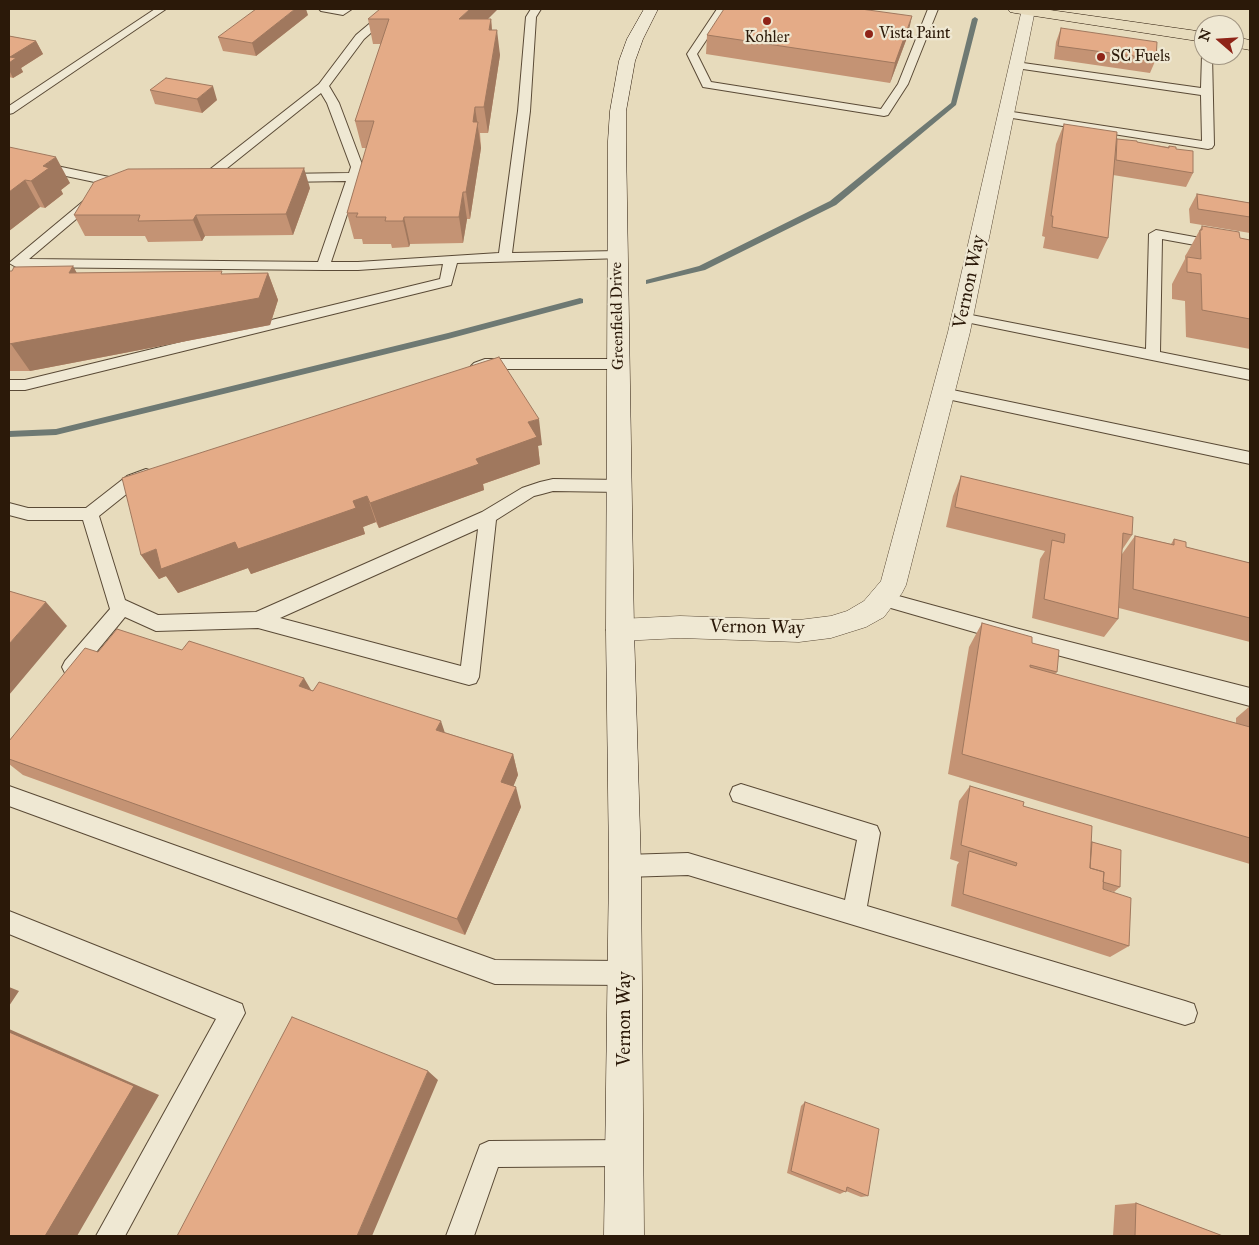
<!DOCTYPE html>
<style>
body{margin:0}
#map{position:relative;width:1259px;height:1245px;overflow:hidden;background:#e7dbbc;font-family:"IM FELL Great Primer",serif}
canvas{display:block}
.frame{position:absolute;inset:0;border:10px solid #2b1909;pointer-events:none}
.north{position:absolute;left:1194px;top:15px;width:50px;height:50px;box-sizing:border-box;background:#efe8d3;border:1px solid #a19582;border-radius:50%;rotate:289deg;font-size:14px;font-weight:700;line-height:20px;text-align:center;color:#2b1909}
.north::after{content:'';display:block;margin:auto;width:18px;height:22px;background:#8f2418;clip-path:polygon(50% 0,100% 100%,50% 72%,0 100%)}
</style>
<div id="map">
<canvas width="1259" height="1245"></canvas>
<div class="frame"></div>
<div class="north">N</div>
</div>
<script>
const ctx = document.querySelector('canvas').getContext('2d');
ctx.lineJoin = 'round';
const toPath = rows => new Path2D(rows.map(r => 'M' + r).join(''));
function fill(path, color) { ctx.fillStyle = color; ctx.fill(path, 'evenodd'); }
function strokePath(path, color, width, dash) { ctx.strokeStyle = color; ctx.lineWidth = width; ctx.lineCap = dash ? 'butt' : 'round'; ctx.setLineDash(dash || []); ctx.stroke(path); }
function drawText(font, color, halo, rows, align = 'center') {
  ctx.font = font + ' "IM FELL Great Primer",serif'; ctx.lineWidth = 4.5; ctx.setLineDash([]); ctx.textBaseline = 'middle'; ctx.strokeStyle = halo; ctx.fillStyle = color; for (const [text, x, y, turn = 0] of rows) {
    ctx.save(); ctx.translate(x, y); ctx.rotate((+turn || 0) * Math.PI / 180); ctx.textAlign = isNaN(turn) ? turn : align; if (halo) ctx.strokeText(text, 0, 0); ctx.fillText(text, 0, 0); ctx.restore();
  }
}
const stream = toPath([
 [975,17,978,19,956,105,836,205,705,270,646,284,646,280,699,266,830,201,894,149,951,103,972,19,975,17],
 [580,298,583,299,583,303,448,339,56,435,9,437,9,431,56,429,448,333,580,298]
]);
const lane = toPath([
 [155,9,166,9,13,113,9,114,9,106,155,9],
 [319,9,352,9,343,15,321,11,319,9],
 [387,9,398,9,364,39,329,86,339,103,363,167,331,262,358,262,499,253,518,111,526,17,531,9,541,9,536,17,530,111,512,253,618,251,623,252,625,255,623,258,457,263,451,285,25,390,9,390,9,380,25,380,440,279,443,264,358,270,323,270,16,267,9,263,104,184,9,164,9,156,114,178,120,182,29,259,318,262,346,181,281,182,275,178,281,174,349,173,351,167,327,103,321,93,211,181,200,182,194,178,196,175,204,174,319,84,356,35,387,9],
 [717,9,727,9,697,54,711,82,881,109,898,84,928,9,938,9,908,84,888,115,884,116,703,87,687,54,717,9],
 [1204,53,1204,55,1212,55,1214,145,1212,148,1208,149,1006,117,1000,114,1006,111,1202,141,1201,95,1016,68,1011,65,1016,62,1201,88,1202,55,1204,53],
 [1156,230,1250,247,1250,255,1162,239,1160,352,1250,370,1250,380,961,321,956,320,954,317,956,314,961,313,1146,349,1149,234,1156,230],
 [485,359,619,359,624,361,626,364,624,367,619,369,474,369,471,366,474,363,485,359],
 [943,388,1250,452,1250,464,938,397,935,393,938,389,943,388],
 [146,469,152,471,154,475,152,479,139,484,99,516,125,600,158,615,256,612,482,512,522,488,540,482,553,479,621,480,627,482,629,486,627,490,621,492,553,491,542,494,534,496,496,520,479,677,476,683,469,685,258,628,156,631,125,617,79,673,72,675,65,673,62,667,65,661,110,609,83,520,28,520,9,515,9,503,28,508,86,508,127,476,146,469],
 [478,529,461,666,280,618,478,529],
 [884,592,1019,629,1250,688,1250,706,1019,645,877,604,875,599,877,594,884,592],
 [741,784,877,826,880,833,867,906,1185,1001,1194,1004,1197,1013,1194,1022,1185,1025,688,875,625,877,617,874,614,866,617,858,625,855,688,853,845,900,857,840,733,801,730,794,733,787,741,784],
 [9,786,495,960,625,961,633,965,637,973,633,981,625,985,495,984,9,806,9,786],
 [9,911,242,1004,245,1013,125,1236,96,1236,216,1019,9,934,9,911],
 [626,1140,635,1144,639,1153,635,1162,626,1166,498,1167,474,1236,446,1236,480,1145,489,1141,626,1140]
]);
const street = toPath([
 [1022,9,1035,10,970,332,906,585,902,593,884,617,866,627,831,638,799,642,680,638,620,641,610,638,606,630,610,622,620,619,680,616,799,620,831,616,847,611,864,601,881,581,948,332,1022,9]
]);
const secondary = toPath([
 [644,9,658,9,643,39,635,61,626,111,626,141,634,630,641,866,644,1236,604,1236,609,866,606,630,608,141,610,111,619,61,627,39,644,9]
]);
const primary = toPath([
 [1008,9,1043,9,1204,32,1204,42,1015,13,1010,12,1008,9],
 [1234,37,1250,40,1250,50,1234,47,1234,37]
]);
const wall = toPath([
 [308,15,256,56,223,51,218,37],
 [368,19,491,19,492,30,500,55,488,133,480,133,481,148,470,219,467,219,463,243,410,244,409,247,392,248,391,244,363,244,362,239,354,239,347,213,367,148,362,148,355,121,381,44,373,44],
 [1061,28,1156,59,1150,73,1054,59,1056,42],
 [707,35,908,35,890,83,706,54],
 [9,36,36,41,43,54,21,68,23,72,13,78,9,77],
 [150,90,217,100,202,113,155,104],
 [1064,124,1116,141,1117,139,1168,147,1169,146,1176,149,1193,173,1186,187,1113,175,1108,238,1098,259,1043,248,1045,237,1042,236,1056,144],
 [9,147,70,183,61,190,63,194,45,208,40,207,9,231],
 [310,188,293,235,205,236,202,241,148,242,145,236,85,236,74,215],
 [1197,194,1250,203,1250,233,1190,223,1189,209],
 [1202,226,1240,238,1250,240,1250,349,1186,337,1185,301,1172,299,1172,284,1185,259,1185,256,1187,253],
 [9,271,76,273,223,274,268,273,278,300,270,325,30,371,9,371],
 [542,445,538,446,540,464,483,484,484,490,379,528,376,522,363,527,365,534,251,574,248,568,178,593,166,576,159,579,141,555],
 [961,476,1132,535,1122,550,1122,554,1135,536,1171,544,1174,539,1186,547,1250,563,1250,642,1119,608,1120,582,1118,619,1104,637,1032,618,1040,559,1045,551,946,527,953,496],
 [982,623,1032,643,1057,672,1055,674,1236,723,1236,718,1250,706,1250,864,948,774,969,647],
 [98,652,311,690,513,754,518,775,513,786,521,807,465,935,23,775,9,764,9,741],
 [970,786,1023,806,1092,842,1120,887,1114,892,1103,889,1129,946,1110,957,951,906,957,865,959,862,950,859,959,801],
 [805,1102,868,1196,861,1197,846,1191,840,1194,787,1173,801,1106],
 [1136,1203,1223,1236,1113,1236,1115,1205]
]);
const shadedWall = toPath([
 [295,9,306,9,308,15,256,56,252,43],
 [470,9,498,9,463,44,459,19],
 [912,16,908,35,890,83,895,63],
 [491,19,493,44,489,30],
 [497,30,500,55,488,133,484,107],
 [36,41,43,54,21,68,23,72,13,78,9,70,9,63,10,57],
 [213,86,217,100,202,113,197,99],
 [475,107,481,148,470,219,466,192,473,122],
 [56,157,70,183,61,190,63,194,45,208,31,181,43,166],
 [304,168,310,188,293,235,286,214],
 [25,180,40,207,9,231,9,192],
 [463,192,467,219,463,243,459,217],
 [196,215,205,236,202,241,193,220],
 [404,217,410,244,409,247,403,221],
 [73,266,88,293,69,273],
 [268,273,278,300,270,325,30,371,11,344],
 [539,419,542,445,538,446,540,464,483,484,484,490,379,528,370,503,476,459,528,422],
 [367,496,376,522,363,527,365,534,251,574,248,568,178,593,166,576,159,579,141,555,156,549,353,501],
 [46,602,67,626,9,695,9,644],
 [304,678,317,700,299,686],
 [441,721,448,742,436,730],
 [513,754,518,775,507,802,501,782],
 [516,787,521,807,465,935,457,919],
 [9,987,19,991,9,1006],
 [9,1029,159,1095,77,1236,45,1236],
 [428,1071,438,1080,372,1236,357,1236]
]);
const building = toPath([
 [256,9,295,9,252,43,218,37,256,9],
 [380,9,470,9,459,19,491,19,489,30,497,30,484,107,475,107,473,122,478,122,466,192,463,192,459,217,404,217,403,221,385,221,386,217,356,217,358,213,347,213,374,121,355,121,389,19,368,19,380,9],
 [724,9,861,9,912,16,895,63,707,35,724,9],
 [1061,28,1157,42,1156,59,1058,46,1061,28],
 [9,36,36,41,10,57,16,58,9,63,9,36],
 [166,78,213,86,197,99,150,90,166,78],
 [1064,124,1117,132,1108,238,1052,227,1053,216,1051,216,1064,124],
 [1117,139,1137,141,1137,142,1169,148,1169,146,1176,147,1176,149,1193,151,1193,173,1116,160,1117,139],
 [9,147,56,157,43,166,49,168,31,181,25,180,9,192,9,147],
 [304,168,286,214,196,215,193,220,138,221,140,215,74,215,94,182,128,169,304,168],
 [1197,194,1250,203,1250,217,1198,209,1197,194],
 [1202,226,1239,232,1240,238,1250,240,1250,319,1202,310,1201,274,1187,272,1187,257,1201,259,1200,230,1202,230,1202,226],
 [73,266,69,273,222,271,221,274,268,273,259,298,9,344,9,271,12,271,14,267,73,266],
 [499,357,539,419,528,422,537,437,476,459,479,464,370,503,367,496,353,501,356,508,238,549,235,542,161,569,156,549,141,555,122,478,499,357],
 [961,476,1133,517,1132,535,1123,533,1118,619,1044,599,1052,540,1064,543,1065,534,955,507,961,476],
 [1135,536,1174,545,1174,539,1186,542,1186,547,1250,563,1250,618,1133,589,1135,536],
 [9,591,46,602,9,644,9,591],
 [982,623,1032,637,1032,643,1059,650,1057,672,1030,665,1030,667,1250,727,1250,838,962,754,982,623],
 [117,629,182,650,189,641,304,678,299,686,313,691,319,682,441,721,436,730,513,754,501,782,516,787,457,919,9,759,9,741,85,648,98,652,117,629],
 [970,786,1024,802,1023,806,1092,826,1090,868,1104,872,1103,889,1131,898,1129,946,963,894,969,851,1016,866,1017,863,961,845,970,786],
 [1092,842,1121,850,1120,887,1103,882,1104,872,1090,868,1092,842],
 [292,1017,428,1071,357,1236,177,1236,292,1017],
 [9,1032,134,1086,45,1236,9,1236,9,1032],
 [805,1102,879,1129,868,1196,847,1187,846,1192,791,1171,805,1102],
 [1136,1203,1223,1236,1135,1236,1136,1203]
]);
const markers = [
 [767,21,5,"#8f2418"],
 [869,34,5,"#8f2418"],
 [1101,57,5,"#8f2418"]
];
const farPoinames = [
 ["Vista Paint",879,34],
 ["Kohler",767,38,"center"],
 ["SC Fuels",1111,57]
];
const farStreetnames = [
 ["Greenfield Drive",618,316,-91]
];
const streetNames = [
 ["Vernon Way",970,282,-78],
 ["Vernon Way",757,628,1],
 ["Vernon Way",625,1019,-90]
];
fill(stream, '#6e7973');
strokePath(lane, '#5a4a36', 2);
strokePath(street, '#5a4a36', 1);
strokePath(secondary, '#2b1909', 1);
strokePath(primary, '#2b1909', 1);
fill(lane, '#efe8d3');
fill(street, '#efe8d3');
fill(secondary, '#efe8d3');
fill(primary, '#e7dbbc');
fill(wall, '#c49374');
fill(shadedWall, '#a0785e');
fill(building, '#e4ab87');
strokePath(building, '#a0785e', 1);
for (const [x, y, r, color] of markers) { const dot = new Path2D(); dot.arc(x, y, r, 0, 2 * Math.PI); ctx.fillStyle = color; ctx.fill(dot); strokePath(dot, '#efe8d3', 2); }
drawText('16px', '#2b1909', '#efe8d3', farPoinames, 'left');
drawText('16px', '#2b1909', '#efe8d3', farStreetnames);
drawText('19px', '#2b1909', '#efe8d3', streetNames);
</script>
